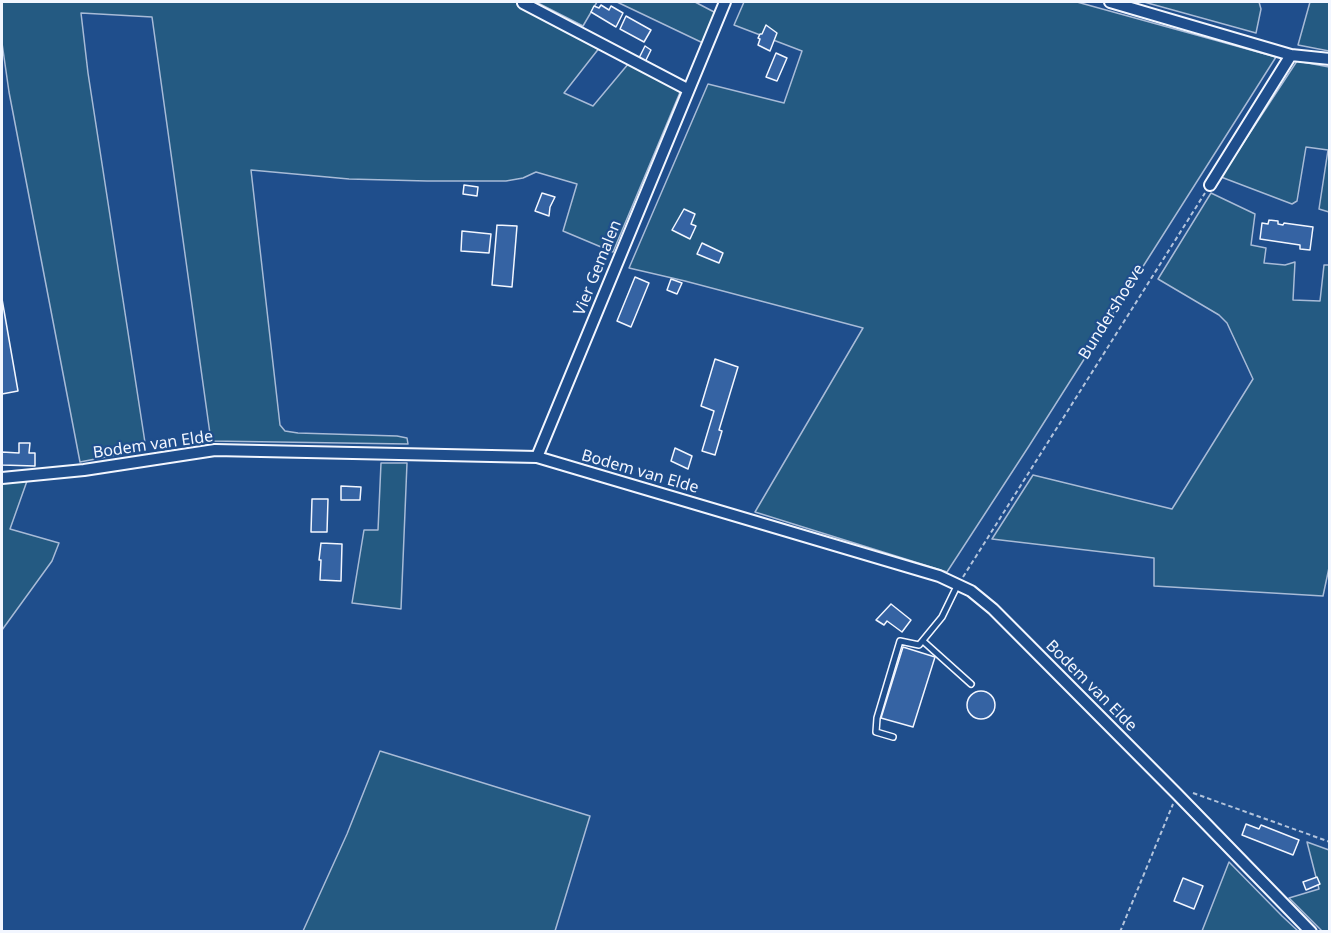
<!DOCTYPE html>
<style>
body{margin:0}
#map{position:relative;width:1331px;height:933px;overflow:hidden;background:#1f4e8c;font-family:"Noto Sans",sans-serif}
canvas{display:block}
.frame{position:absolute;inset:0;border:3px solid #f2f6ff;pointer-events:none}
</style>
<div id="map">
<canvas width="1331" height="933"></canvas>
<div class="frame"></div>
</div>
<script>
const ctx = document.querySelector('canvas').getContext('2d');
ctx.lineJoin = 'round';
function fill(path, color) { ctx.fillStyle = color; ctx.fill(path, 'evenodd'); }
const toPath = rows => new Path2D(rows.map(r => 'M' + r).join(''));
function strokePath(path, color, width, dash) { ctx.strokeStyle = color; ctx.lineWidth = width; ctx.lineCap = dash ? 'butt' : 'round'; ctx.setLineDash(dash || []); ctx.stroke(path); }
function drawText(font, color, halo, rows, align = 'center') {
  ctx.font = font + ' "Noto Sans",sans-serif'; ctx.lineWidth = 4.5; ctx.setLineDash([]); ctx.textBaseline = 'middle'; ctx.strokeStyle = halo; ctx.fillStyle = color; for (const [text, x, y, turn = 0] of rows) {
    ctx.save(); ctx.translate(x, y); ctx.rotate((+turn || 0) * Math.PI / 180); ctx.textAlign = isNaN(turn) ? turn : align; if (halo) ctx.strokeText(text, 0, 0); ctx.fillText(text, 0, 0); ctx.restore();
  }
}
const green = toPath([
 [2,2,519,2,600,47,564,93,593,106,629,63,681,90,613,252,563,231,577,184,536,172,523,178,506,181,427,181,349,179,251,170,280,425,285,431,298,433,397,436,407,438,408,444,211,441,152,17,81,13,88,73,146,449,80,462,9,92,2,43,2,2],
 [536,2,597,2,583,26,536,2],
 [617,2,695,2,716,13,703,43,617,2],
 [744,2,1077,2,1276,57,1029,446,947,572,755,512,863,328,685,281,629,268,708,84,784,103,802,51,734,25,744,2],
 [1144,2,1259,2,1261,9,1256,33,1144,2],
 [1310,2,1329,2,1329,51,1298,45,1310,2],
 [1297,61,1329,67,1329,212,1319,209,1328,150,1306,147,1297,201,1292,204,1221,177,1297,61],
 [1211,193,1255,214,1251,245,1266,248,1264,263,1285,265,1295,262,1293,300,1320,301,1324,265,1329,265,1330,563,1323,596,1154,586,1154,558,992,539,1033,475,1172,509,1253,379,1227,323,1219,315,1158,279,1211,193],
 [381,463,407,463,401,609,352,603,364,530,378,530,381,463],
 [27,481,10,529,59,543,52,561,2,630,2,483,27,481],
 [380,751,590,816,555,931,303,931,347,834,380,751],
 [1307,842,1329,850,1329,931,1322,931,1289,898,1319,889,1307,842],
 [1229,862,1282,916,1298,931,1202,931,1229,862]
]);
const building = toPath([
 [601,5,609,10,611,6,623,13,616,27,591,12,594,6,599,8,601,5],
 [626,16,651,30,644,42,620,29,626,16],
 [766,25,777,33,770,51,758,45,760,39,758,38,760,34,762,34,766,25],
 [645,46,651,50,645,62,639,58,645,46],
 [776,53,787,58,777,81,766,77,776,53],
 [464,185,478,187,477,196,463,194,464,185],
 [542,193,555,197,550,207,549,216,535,211,542,193],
 [684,209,695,214,691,224,696,226,690,239,672,230,684,209],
 [1269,220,1278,221,1278,224,1283,225,1284,223,1313,227,1310,250,1300,249,1300,245,1260,239,1262,223,1268,224,1269,220],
 [497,225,517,226,512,287,492,285,497,225],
 [462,231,491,234,489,253,461,251,462,231],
 [702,243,723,253,719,263,697,254,702,243],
 [635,277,649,283,631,327,617,321,635,277],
 [671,279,682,283,677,294,667,290,671,279],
 [2,299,18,391,2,394,2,299],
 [715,359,738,367,719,430,722,431,715,455,702,451,714,411,701,406,715,359],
 [19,443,30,443,29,453,35,453,35,466,2,465,2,452,19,453,19,443],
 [675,448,692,456,688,469,671,461,675,448],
 [341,486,361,487,360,500,341,500,341,486],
 [312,499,328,499,327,532,311,532,312,499],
 [321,543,342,544,341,581,320,580,321,560,319,560,321,543],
 [891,604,911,620,902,632,887,621,884,625,876,620,891,604],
 [903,647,935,657,913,727,881,718,903,647],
 '967 705a14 14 0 1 1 28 0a14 14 0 1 1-28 0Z',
 [1246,824,1259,829,1261,825,1299,840,1293,855,1242,835,1246,824],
 [1317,877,1320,884,1306,890,1303,882,1317,877],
 [1183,878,1203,886,1194,909,1174,901,1183,878]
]);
const path = toPath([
 [963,577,1205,193],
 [1193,793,1330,842],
 [1120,932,1173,804]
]);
const lane = toPath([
 [923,641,971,684],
 [893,737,876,732,877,718,900,641,919,645,942,617,958,584]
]);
const street = toPath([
 [1110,2,1291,55,1330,59],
 [523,3,687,89],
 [1210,185,1291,55],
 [537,457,725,2],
 [2,478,84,470,215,450,537,457,939,576,971,591,993,609,1177,794,1311,932]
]);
const streetNames = [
 ["Vier Gemalen",598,268,-68],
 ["Bundershoeve",1112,312,-58],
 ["Bodem van Elde",153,445,-8],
 ["Bodem van Elde",640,472,16],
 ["Bodem van Elde",1091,686,45]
];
fill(green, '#245a82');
strokePath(green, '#a8bbd7', 1.5);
fill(building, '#3563a3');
strokePath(building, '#f2f6ff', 1.5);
strokePath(lane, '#f2f6ff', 8);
strokePath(street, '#f2f6ff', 14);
strokePath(path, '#b3c4dc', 2, [4.5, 3]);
strokePath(lane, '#1f4e8c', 5);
strokePath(street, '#1f4e8c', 10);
drawText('16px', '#f2f6ff', '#1f4e8c', streetNames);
</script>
